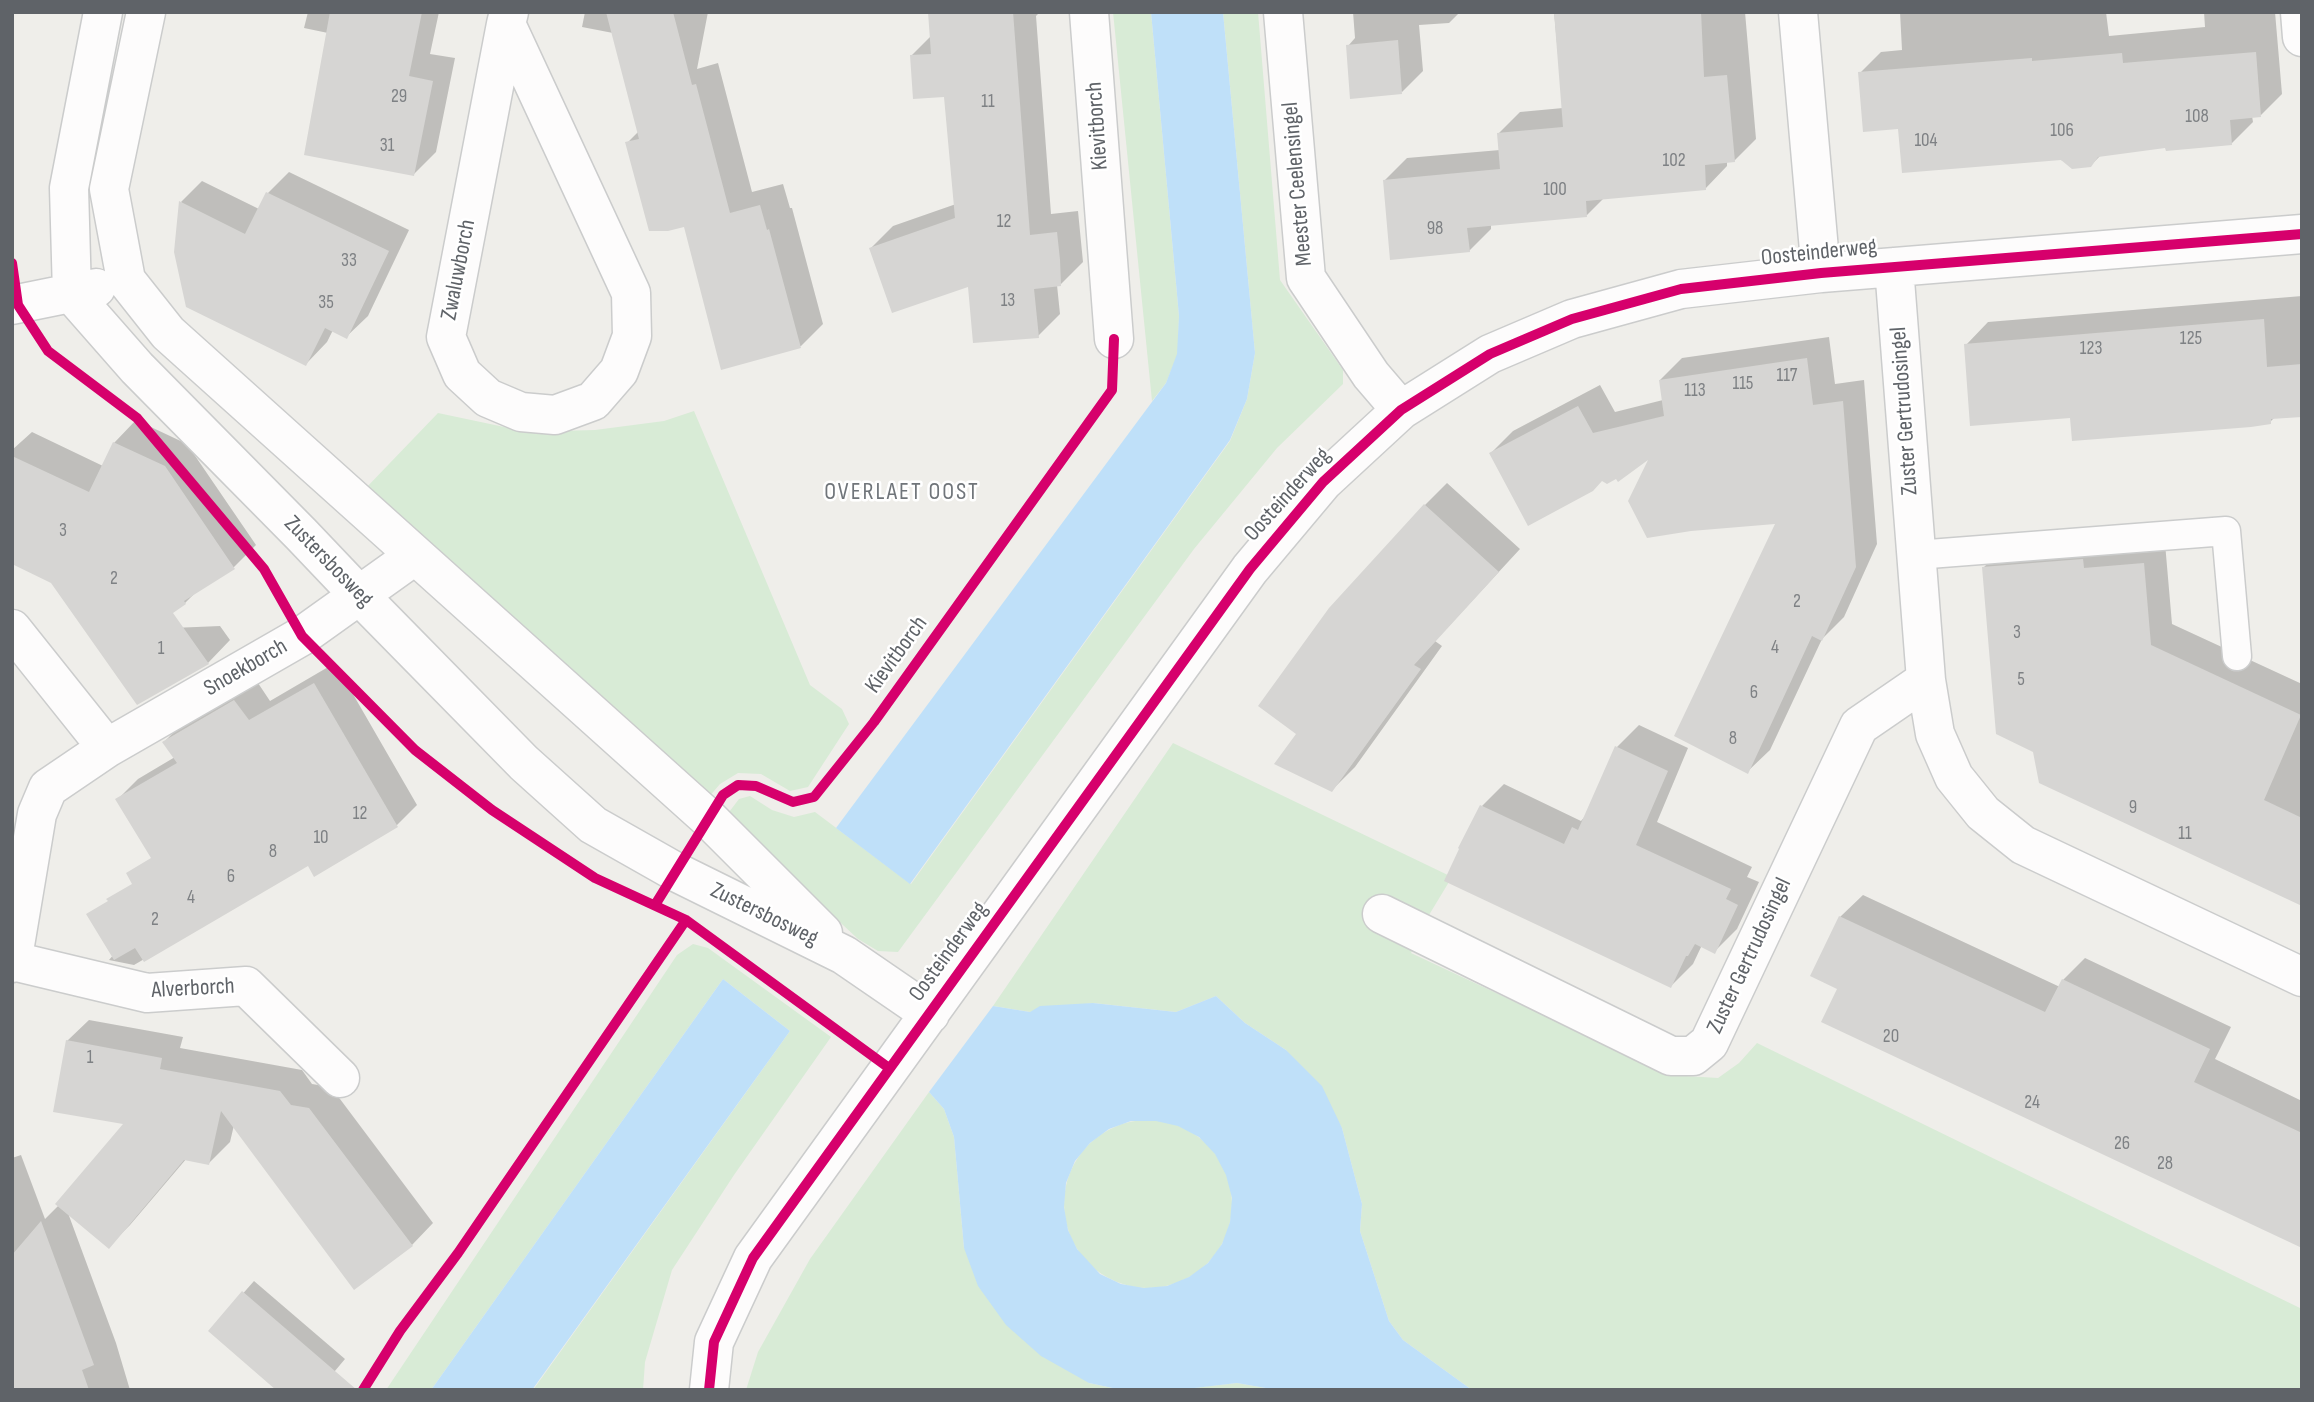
<!DOCTYPE html>
<style>
body{margin:0}
#map{position:relative;width:2314px;height:1402px;overflow:hidden;background:#efeeea;font-family:"Sofia Sans Condensed",sans-serif}
canvas{display:block}
.frame{position:absolute;inset:0;border:14px solid #5f6368;pointer-events:none}
</style>
<div id="map">
<canvas width="2314" height="1402"></canvas>
<div class="frame"></div>
</div>
<script>
const ctx = document.querySelector('canvas').getContext('2d');
ctx.lineJoin = 'round';
function fill(path, color) { ctx.fillStyle = color; ctx.fill(path, 'evenodd'); }
const toPath = rows => new Path2D(rows.map(r => 'M' + r).join(''));
function strokePath(path, color, width, dash) { ctx.strokeStyle = color; ctx.lineWidth = width; ctx.lineCap = dash ? 'butt' : 'round'; ctx.setLineDash(dash || []); ctx.stroke(path); }
function drawText(font, color, halo, rows, align = 'center') {
  ctx.font = font + ' "Sofia Sans Condensed",sans-serif'; ctx.lineWidth = 5; ctx.setLineDash([]); ctx.textBaseline = 'middle'; ctx.strokeStyle = halo; ctx.fillStyle = color; for (const [text, x, y, turn = 0] of rows) {
    ctx.save(); ctx.translate(x, y); ctx.rotate((+turn || 0) * Math.PI / 180); ctx.textAlign = isNaN(turn) ? turn : align; if (halo) ctx.strokeText(text, 0, 0); ctx.fillText(text, 0, 0); ctx.restore();
  }
}
const green = toPath([
 [1113,12,1151,12,1179,316,1178,354,1166,383,1152,401],
 [1223,12,1258,12,1280,280,1343,370,1343,384,1277,448,1194,549,898,952,878,951,858,939,726,816,739,799,750,796,772,810,794,817,815,812,911,884,1230,441,1247,399,1255,353],
 [694,411,810,685,842,709,849,724,808,787,790,791,761,774,738,773,720,784,708,798,364,490,438,413,509,428,556,431,595,430,664,421],
 [1173,743,1452,877,1429,915,1411,953,1626,1054,1686,1076,1718,1078,1739,1063,1757,1043,2302,1309,2302,1390,1472,1390,1403,1340,1389,1321,1360,1231,1362,1204,1342,1128,1286,1050,1245,1023,1216,996,1176,1012,1093,1003,1030,1012,993,1006],
 [693,944,708,948,831,1037,734,1175,672,1270,645,1362,643,1390,533,1390,790,1031,723,979,431,1390,386,1390,677,955],
 [929,1092,944,1109,954,1137,964,1248,1089,1383,1122,1390,746,1390,758,1352,810,1259],
 '1064 1204a84 84 0 1 1 168 0a84 84 0 1 1-168 0Z',
 [1237,1383,1277,1390,1174,1390]
]);
const water = toPath([
 [1151,12,1223,12,1255,353,1247,399,1230,440,910,884,836,828,1166,383,1177,354,1179,316],
 [723,979,790,1031,532,1390,431,1390],
 [1216,996,1245,1023,1286,1050,1322,1086,1342,1128,1362,1204,1360,1231,1389,1321,1403,1340,1472,1390,1277,1390,1237,1383,1178,1390,1122,1390,1089,1383,1041,1356,1006,1325,978,1286,964,1248,954,1137,944,1109,929,1092,993,1006,1030,1012,1040,1006,1093,1003,1176,1012],
 [1131,1121,1156,1121,1178,1126,1199,1137,1215,1154,1226,1175,1232,1198,1230,1222,1222,1244,1208,1263,1189,1277,1167,1286,1144,1288,1121,1284,1100,1274,1077,1249,1068,1230,1064,1207,1066,1183,1075,1161,1090,1143,1109,1129]
]);
const shadow = toPath([
 [308,12,439,12,430,54,455,58,436,152,414,174,328,33,304,28],
 [585,12,708,12,697,69,718,63,752,192,783,184,790,208,792,208,823,324,801,346,723,368,685,225,627,143,639,131,613,33,582,27],
 [930,12,1040,12,1036,16,1051,214,1078,211,1083,262,1060,285,1057,285,1060,314,1038,336,969,284,871,248,893,226,956,204,946,95,911,56,931,36],
 [1353,12,1460,12,1449,23,1419,25,1423,71,1402,92,1348,46,1355,38],
 [1554,12,1745,12,1756,139,1734,161,1727,161,1727,166,1705,189,1605,197,1587,215,1491,224,1491,229,1469,251,1385,180,1407,158,1500,150,1498,134,1520,112,1563,108],
 [1900,12,2106,12,2109,36,2205,27,2204,12,2275,12,2282,94,2261,115,2252,116,2253,122,2231,144,2167,146,2101,155,2090,166,1899,127,1860,73,1881,52,1902,50],
 [289,172,409,230,368,316,346,337,333,330,327,342,306,364,181,202,202,181,259,209,268,193],
 [2302,296,2302,415,2275,417,2270,422,2072,416,1966,345,1988,322],
 [1829,337,1835,384,1864,380,1877,544,1844,617,1822,639,1770,750,1748,771,1780,517,1653,454,1617,477,1491,453,1513,431,1600,385,1615,412,1663,400,1660,380,1682,358],
 [136,420,187,444,256,545,234,567,198,590,185,603,12,561,12,450,32,432,103,466,114,443],
 [1447,483,1520,549,1435,641,1442,646,1355,767,1332,790,1298,734,1425,505],
 [2165,543,2172,624,2302,684,2302,892,2035,751,1984,567,2006,546],
 [220,626,230,640,208,663,125,630],
 [335,663,417,805,396,826,309,863,134,965,109,960,174,883,117,800,138,779,175,757,164,742,185,721,256,680,270,701],
 [1639,725,1688,748,1657,822,1752,867,1747,877,1759,882,1737,929,1715,951,1702,945,1693,964,1671,986,1482,806,1504,784,1581,821,1586,815,1617,747],
 [1863,895,2060,987,2063,980,2085,958,2231,1027,2215,1059,2302,1101,2302,1246,1839,988,1840,917],
 [89,1020,183,1037,180,1048,302,1070,312,1084,331,1087,433,1223,412,1245,234,1125,230,1142,209,1163,187,1158,130,1225,109,1246,68,1213,116,1343,130,1390,14,1390,12,1384,12,1158,21,1155,45,1219,59,1205,126,1123,67,1041],
 [254,1281,345,1359,319,1390,210,1331]
]);
const building = toPath([
 [330,12,422,12,409,76,433,81,414,176,304,155],
 [606,12,673,12,692,85,696,84,730,213,760,205,767,230,769,229,801,348,721,370,684,227,668,231,649,231,625,142,639,139],
 [928,12,1013,12,1030,235,1057,232,1060,260,1061,286,1034,289,1039,338,973,343,968,287,892,313,869,248,955,218,944,97,913,99,910,55,931,54],
 [1554,12,1701,12,1704,77,1727,75,1735,162,1705,165,1706,190,1586,201,1587,217,1467,228,1470,252,1390,260,1383,180,1500,169,1497,133,1563,127],
 [1398,40,1402,94,1350,99,1346,45],
 [2256,52,2261,117,2230,120,2232,145,2166,151,2165,148,2098,157,2091,167,2072,169,2061,160,1902,173,1898,129,1863,132,1858,72,2032,58,2032,61,2122,53,2123,63],
 [266,192,389,251,347,339,325,328,306,366,186,307,174,252,179,201,245,234],
 [2264,319,2267,367,2302,364,2302,417,2271,419,2271,424,2251,427,2072,441,2070,418,1970,426,1964,344],
 [1807,358,1813,405,1843,401,1856,567,1822,641,1812,636,1748,774,1674,736,1775,524,1691,531,1647,538,1628,501,1648,460,1618,482,1616,479,1607,484,1602,481,1593,491,1528,526,1489,453,1578,406,1593,433,1664,416,1659,380],
 [113,442,165,466,235,569,184,601,186,604,173,613,209,664,137,705,51,583,12,564,12,456,89,492],
 [1424,504,1499,572,1414,665,1421,669,1332,792,1274,764,1296,734,1258,706,1329,608],
 [2083,559,2084,568,2144,563,2151,645,2301,715,2264,800,2302,818,2302,906,2039,783,2033,752,1996,734,1982,567],
 [314,683,398,827,314,877,308,866,144,962,135,948,114,960,86,914,108,901,106,899,132,884,126,873,151,858,115,799,177,763,162,742,234,700,249,720],
 [1615,746,1668,771,1636,845,1731,889,1726,899,1738,905,1715,954,1695,944,1688,956,1686,956,1671,988,1444,881,1459,849,1458,848,1480,805,1564,844,1572,827,1578,830],
 [1839,916,2045,1012,2062,979,2210,1049,2194,1082,2302,1133,2302,1248,1821,1022,1837,989,1810,976],
 [66,1040,162,1058,160,1069,280,1091,291,1105,309,1108,413,1246,354,1290,221,1111,209,1165,184,1160,109,1249,55,1204,123,1124,53,1112],
 [41,1221,94,1365,82,1370,89,1390,12,1390,12,1255],
 [242,1291,357,1390,276,1390,208,1331]
]);
const lane = toPath([
 [1916,555,2226,531,2237,656]
]);
const street = toPath([
 [103,12,69,188,72,294,137,368,301,534,360,596,524,763,593,825,676,872,844,955,930,1014],
 [146,12,109,189,126,280,168,333,708,818,823,933],
 [1089,12,1114,339],
 [1283,12,1306,278,1371,375,1401,410],
 [1798,12,1821,273],
 [2300,12,2302,37],
 [506,24,631,293,632,336,619,371,593,401,555,415,521,412,488,398,462,374,446,337,506,24,509,12],
 [1894,267,1926,680,1935,734,1954,777,1983,813,2023,845,2302,977],
 [12,305,96,288],
 [12,629,107,748],
 [1382,914,1671,1056,1693,1056,1709,1043,1859,726,1926,680],
 [13,961,147,993,246,986,340,1078],
 [12,963,37,814,48,788,107,748,302,636,414,556],
 [709,1390,714,1342,753,1258,1250,569,1323,482,1401,410,1490,354,1572,319,1681,289,1821,273,2302,234]
]);
const cycleway = toPath([
 [12,263,18,305,48,351,137,418,264,569,302,636,415,750,492,810,595,878,686,920,889,1068],
 [655,905,723,795,738,785,756,786,793,802,814,797,874,722,1112,390,1114,339],
 [363,1390,400,1331,458,1253,686,920],
 [709,1390,714,1342,753,1258,1250,569,1323,482,1401,410,1490,354,1572,319,1681,289,1821,273,2302,234]
]);
const numberNames = [
 ["29",399,97],
 ["11",988,102],
 ["108",2197,117],
 ["106",2062,131],
 ["104",1926,141],
 ["31",387,146],
 ["102",1674,161],
 ["100",1555,190],
 ["12",1004,222],
 ["98",1435,229],
 ["33",349,261],
 ["13",1008,301],
 ["35",326,303],
 ["125",2191,339],
 ["123",2091,349],
 ["117",1787,376],
 ["115",1743,384],
 ["113",1695,391],
 ["3",63,531],
 ["2",114,579],
 ["2",1797,602],
 ["3",2017,633],
 ["4",1775,648],
 ["1",161,649],
 ["5",2021,680],
 ["6",1754,693],
 ["8",1733,739],
 ["9",2133,808],
 ["12",360,814],
 ["11",2185,834],
 ["10",321,838],
 ["8",273,852],
 ["6",231,877],
 ["4",191,898],
 ["2",155,920],
 ["20",1891,1037],
 ["1",90,1058],
 ["24",2032,1103],
 ["26",2122,1144],
 ["28",2165,1164]
];
const streetNames = [
 ["Kievitborch",1098,126,-94],
 ["Meester Ceelensingel",1298,184,-95],
 ["Oosteinderweg",1819,253,-6],
 ["Zwaluwborch",459,270,-79],
 ["Zuster Gertrudosingel",1905,411,-94],
 ["Oosteinderweg",1288,495,-48],
 ["Zustersbosweg",328,562,46],
 ["Kievitborch",897,655,-54],
 ["Snoekborch",246,668,-30],
 ["Zustersbosweg",764,915,26],
 ["Oosteinderweg",949,952,-54],
 ["Zuster Gertrudosingel",1750,956,-65],
 ["Alverborch",193,989,-3]
];
const neighbourhoodNames = [
 ["OVERLAET OOST",902,493]
];
fill(green, '#d8ebd6');
fill(water, '#bfe0f9');
fill(shadow, '#0003');
fill(building, '#d6d5d3');
strokePath(lane, '#cbcccc', 31);
strokePath(street, '#cbcccc', 41);
strokePath(lane, '#fdfcfc', 28);
strokePath(street, '#fdfcfc', 38);
strokePath(cycleway, '#d6006c', 10);
drawText('19px', '#7e8184', null, numberNames);
drawText('23px', '#5f6368', '#fff', streetNames);
ctx.letterSpacing = '2px';
drawText('24px', '#70757a', '#fff', neighbourhoodNames);
ctx.letterSpacing = '0px';
</script>
